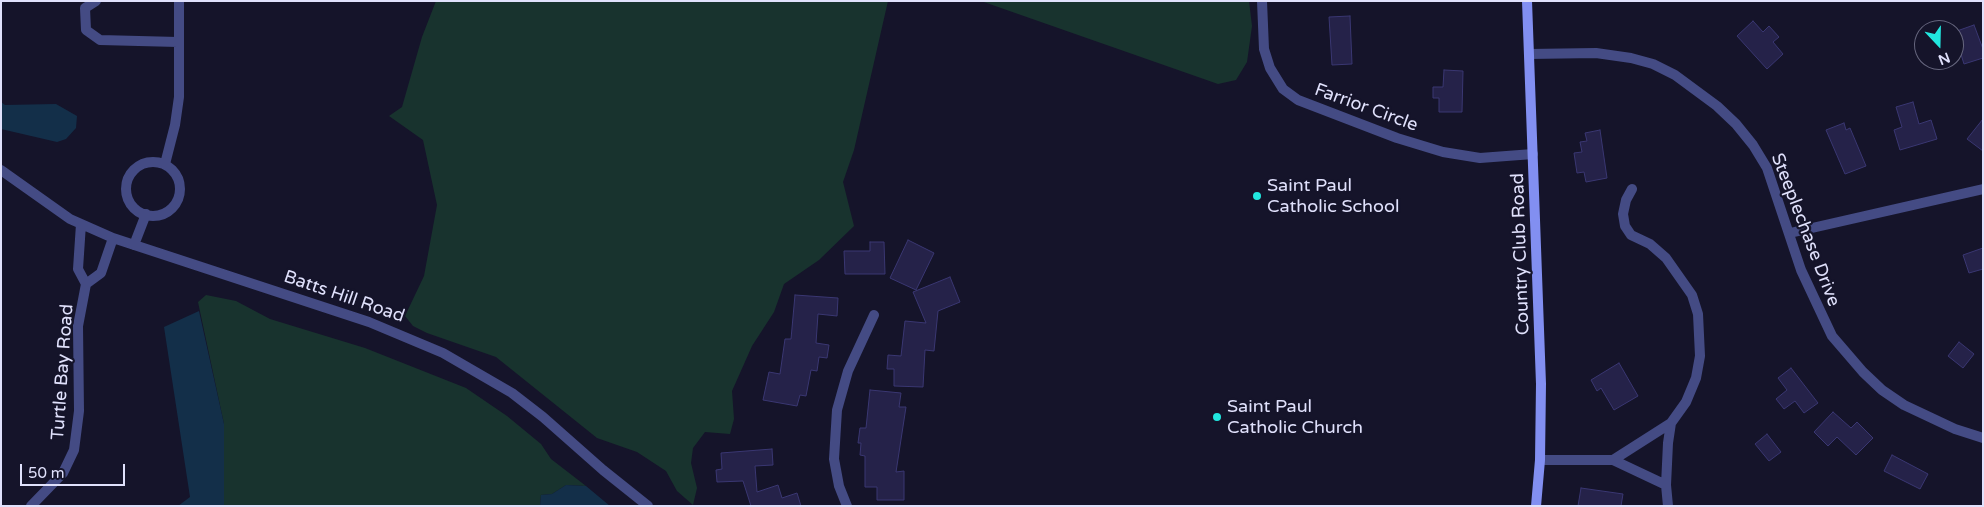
<!DOCTYPE html>
<style>
body{margin:0}
#map{position:relative;width:1984px;height:507px;overflow:hidden;background:#15142a;font-family:"Varela Round",sans-serif}
canvas{display:block}
.frame{position:absolute;inset:0;border:2px solid #e0e1fc;pointer-events:none}
.north{position:absolute;left:1914px;top:20px;width:50px;height:50px;box-sizing:border-box;background:#15142a;border:1px solid #66667e;border-radius:50%;rotate:159deg;font-size:14px;font-weight:700;line-height:20px;text-align:center;color:#e0e1fc}
.north::after{content:'';display:block;margin:auto;width:18px;height:22px;background:#21e7df;clip-path:polygon(50% 0,100% 100%,50% 72%,0 100%)}
.scale{position:absolute;left:20px;top:464px;width:105px;height:22px;box-sizing:border-box;border:2px solid #e0e1fc;border-top:0;padding-left:6px;font-size:15px;line-height:18px;white-space:nowrap;color:#e0e1fc;-webkit-text-stroke:4px #15142a;paint-order:stroke}
</style>
<div id="map">
<canvas width="1984" height="507"></canvas>
<div class="frame"></div>
<div class="north">N</div>
<div class="scale">50 m</div>
</div>
<script>
const ctx = document.querySelector('canvas').getContext('2d');
ctx.lineJoin = 'round';
function fill(path, color) { ctx.fillStyle = color; ctx.fill(path, 'evenodd'); }
const toPath = rows => new Path2D(rows.map(r => 'M' + r).join(''));
function strokePath(path, color, width, dash) { ctx.strokeStyle = color; ctx.lineWidth = width; ctx.lineCap = dash ? 'butt' : 'round'; ctx.setLineDash(dash || []); ctx.stroke(path); }
function drawText(font, color, halo, rows, align = 'center') {
  ctx.font = font + ' "Varela Round",sans-serif'; ctx.lineWidth = 4.5; ctx.setLineDash([]); ctx.textBaseline = 'middle'; ctx.strokeStyle = halo; ctx.fillStyle = color; for (const [text, x, y, turn = 0] of rows) {
    ctx.save(); ctx.translate(x, y); ctx.rotate((+turn || 0) * Math.PI / 180); ctx.textAlign = isNaN(turn) ? turn : align; if (halo) ctx.strokeText(text, 0, 0); ctx.fillText(text, 0, 0); ctx.restore();
  }
}
const green = toPath([
 [436,1,888,1,854,150,843,182,854,226,819,260,784,284,774,312,752,346,732,391,734,419,730,434,705,432,693,448,691,463,697,488,693,505,677,491,666,471,637,452,597,438,496,357,427,333,413,326,405,316,424,276,437,205,423,140,389,116,402,107,422,37],
 [981,1,1249,1,1252,26,1247,62,1236,80,1218,84],
 [206,295,236,301,270,319,365,348,466,388,507,416,541,444,551,459,586,486,566,485,552,494,541,495,540,506,224,506,224,424,198,302]
]);
const water = toPath([
 [1,102,5,105,56,104,77,116,76,128,66,139,57,142,1,129],
 [199,311,224,424,224,506,178,506,190,497,164,327],
 [566,485,586,486,610,506,540,506,541,495,552,494]
]);
const building = toPath([
 [1350,16,1352,64,1332,65,1329,17,1350,16],
 [1753,21,1763,32,1769,26,1779,37,1773,42,1783,54,1767,69,1737,36,1753,21],
 [1974,25,1983,49,1983,58,1964,64,1954,32,1974,25],
 [1444,70,1463,71,1462,112,1439,112,1439,98,1433,98,1433,87,1443,87,1444,70],
 [1913,102,1919,124,1931,120,1937,139,1900,150,1894,130,1902,127,1896,107,1913,102],
 [1983,119,1983,151,1967,139,1983,119],
 [1844,123,1846,130,1850,128,1866,166,1845,174,1826,130,1844,123],
 [1600,130,1607,178,1586,182,1584,172,1577,173,1574,153,1582,152,1580,142,1587,141,1585,133,1600,130],
 [908,240,934,253,916,290,890,278,908,240],
 [870,242,884,242,885,274,845,274,844,251,870,251,870,242],
 [1983,248,1983,269,1969,273,1963,255,1983,248],
 [950,277,960,302,938,311,934,351,925,350,923,387,894,386,894,369,887,369,888,355,901,356,905,321,926,323,913,292,950,277],
 [795,295,838,298,837,316,818,314,816,343,829,345,827,358,819,357,817,371,811,370,806,396,800,395,797,406,763,400,769,372,780,374,785,339,791,339,795,295],
 [1959,342,1974,354,1963,368,1948,356,1959,342],
 [1619,363,1638,396,1614,410,1601,388,1597,391,1591,380,1619,363],
 [1791,368,1818,403,1804,413,1795,401,1784,409,1776,399,1787,390,1778,378,1791,368],
 [870,390,901,393,899,407,906,407,896,472,904,471,904,500,877,500,877,487,865,487,865,456,860,455,861,443,858,443,860,428,866,428,870,390],
 [1833,412,1851,428,1857,422,1873,438,1856,455,1837,437,1828,446,1814,432,1833,412],
 [1767,434,1781,452,1769,461,1755,444,1767,434],
 [772,449,773,465,755,466,757,492,778,485,782,498,797,493,801,506,751,506,743,481,717,482,716,470,722,469,721,453,772,449],
 [1892,455,1928,474,1920,489,1884,471,1892,455],
 [1581,488,1623,494,1621,506,1578,506,1581,488]
]);
const street = toPath([
 [96,1,85,8,86,30,100,40,178,42],
 [1262,1,1264,49,1270,68,1283,89,1298,100,1397,138,1443,152,1480,158,1533,154],
 [1529,54,1596,53,1631,58,1653,64,1675,75,1717,106,1736,124,1753,145,1767,168,1801,270,1832,336,1863,372,1882,390,1904,405,1955,429,1983,438],
 '126 189a27 27 0 1 1 54 0a27 27 0 1 1-54 0Z',
 [165,164,175,125,179,97,179,1],
 [1,170,70,219,113,238,369,322,443,353,512,393,543,417,603,470,648,506],
 [1632,189,1626,200,1623,214,1625,226,1631,235,1650,244,1666,258,1692,295,1698,314,1700,356,1696,378,1686,402,1671,423,1668,443,1666,485,1668,506],
 [81,224,78,269,86,284,101,273,113,238],
 [1790,233,1983,189],
 [134,245,146,214],
 [1540,460,1613,460,1671,423],
 [1613,460,1666,485],
 [31,506,63,473,74,450,79,411,78,326,86,284],
 [847,506,839,486,834,459,837,410,848,371,874,315]
]);
const secondary = toPath([
 [1527,1,1541,384,1540,460,1536,506]
]);
const markers = [
 [1257,196,5,"#21e7df"],
 [1217,417,5,"#21e7df"]
];
const streetNames = [
 ["Farrior Circle",1366,108,20],
 ["Steeplechase Drive",1805,230,69],
 ["Country Club Road",1521,254,-92],
 ["Batts Hill Road",344,297,19],
 ["Turtle Bay Road",63,372,-86]
];
const poiNames = [
 ["Saint Paul",1267,186],
 ["Catholic School",1267,207],
 ["Saint Paul",1227,407],
 ["Catholic Church",1227,428]
];
fill(green, '#18332e');
fill(water, '#132f49');
fill(building, '#252249');
strokePath(building, '#3a3772', 1);
strokePath(street, '#444b84', 10);
strokePath(secondary, '#828ff1', 10);
for (const [x, y, r, color] of markers) { const dot = new Path2D(); dot.arc(x, y, r, 0, 2 * Math.PI); ctx.fillStyle = color; ctx.fill(dot); strokePath(dot, '#15142a', 2); }
drawText('18px', '#e0e1fc', '#15142a', streetNames);
drawText('18px', '#e0e1fc', '#15142a', poiNames, 'left');
</script>
